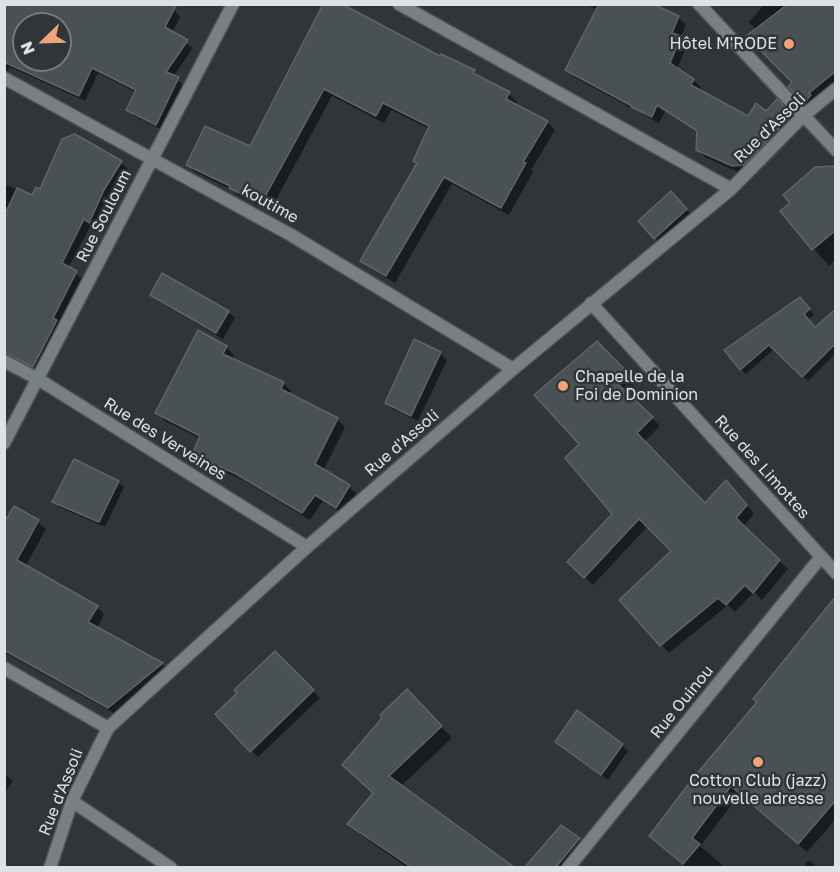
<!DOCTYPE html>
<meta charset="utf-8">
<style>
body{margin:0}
#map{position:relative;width:840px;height:872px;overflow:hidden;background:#2f3538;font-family:"Golos Text",sans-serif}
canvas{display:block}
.frame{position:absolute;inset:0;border:6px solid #dee2e4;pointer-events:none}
.north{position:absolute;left:12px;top:12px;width:60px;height:60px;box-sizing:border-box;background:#2f3538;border:2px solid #757a7d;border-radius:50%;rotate:247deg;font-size:16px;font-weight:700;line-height:24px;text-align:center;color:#dee2e4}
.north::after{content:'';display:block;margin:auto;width:21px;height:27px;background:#f0a279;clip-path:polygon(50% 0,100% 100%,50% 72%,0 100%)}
</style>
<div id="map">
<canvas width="840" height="872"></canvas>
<div class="frame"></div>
<div class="north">N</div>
</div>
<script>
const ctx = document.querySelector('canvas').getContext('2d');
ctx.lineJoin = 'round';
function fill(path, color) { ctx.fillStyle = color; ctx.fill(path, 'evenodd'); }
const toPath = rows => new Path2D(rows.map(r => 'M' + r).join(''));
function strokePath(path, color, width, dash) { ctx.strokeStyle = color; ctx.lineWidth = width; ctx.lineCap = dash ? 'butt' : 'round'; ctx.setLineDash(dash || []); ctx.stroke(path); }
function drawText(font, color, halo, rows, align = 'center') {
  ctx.font = font + ' "Golos Text",sans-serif'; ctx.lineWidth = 5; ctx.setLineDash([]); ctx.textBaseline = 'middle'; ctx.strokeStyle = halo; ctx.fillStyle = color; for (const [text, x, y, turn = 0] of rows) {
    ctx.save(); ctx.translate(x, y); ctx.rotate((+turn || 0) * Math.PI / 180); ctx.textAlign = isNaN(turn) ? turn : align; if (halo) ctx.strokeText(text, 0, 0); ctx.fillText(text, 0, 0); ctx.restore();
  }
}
const shadow = toPath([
 [4,4,174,10,180,17,172,33,193,48,173,77,184,85,162,130,134,116,128,110,136,92,98,73,85,101,10,67,4,77],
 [24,24,60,24,60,60,24,60],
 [324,4,441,58,474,71,482,79,509,94,517,102,515,106,547,122,555,130,531,170,533,172,509,215,452,184,395,283,370,268,362,260,418,164,430,129,391,110,384,123,332,96,270,211,239,196,232,190,195,172,187,164,251,148],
 [586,4,650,4,679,18,686,25,680,38,687,45,677,69,693,80,701,87,698,91,749,118,767,113,777,101,798,123,740,173,705,157,698,150,698,133,665,111,659,123,574,77,567,69,597,10],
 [765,4,836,4,836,86,813,111,790,87,794,82,762,36,749,22],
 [75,135,121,162,128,169,110,197,96,228,91,225,68,268,82,279,59,324,62,327,40,372,4,355,4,184,33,197,41,191],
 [835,174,836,259,829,266,782,212],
 [677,200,692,216,661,244,655,238],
 [152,295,228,312,235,318,223,339,158,301],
 [805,304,814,315,808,320,816,329,836,322,836,353,808,381,775,348,746,374,741,369],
 [597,343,636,383,626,393,660,426,644,442,705,505,734,490,754,514,743,527,788,569,762,600,754,592,735,612,728,605,669,653,621,600,674,552,648,526,593,585,569,562,614,514,581,444],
 [226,347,234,355,232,360,283,383,291,391,289,395,337,419,345,427,323,471,349,487,357,494,344,515,323,501,310,520,245,481,202,462,194,454,201,439,165,421,157,413],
 [440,353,447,360,418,421,393,409,387,403],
 [118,482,124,487,105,527,59,507,54,501],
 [14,508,38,522,46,529,25,567,97,607,104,614,97,628,162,664,169,671,117,715,4,652,4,526],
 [275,653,320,698,258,757,217,714,239,693],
 [419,702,452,738,401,786,511,868,408,868,361,835,349,824,375,793],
 [557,742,622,745,628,751,608,780],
 [836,748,836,819,807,852,740,794,700,846,726,868,687,868,659,844,695,778],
 [4,773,13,781,4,794],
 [561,827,582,842,561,868,527,868],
 [808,860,819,868,803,868]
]);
const building = toPath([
 [4,4,177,4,165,27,188,40,166,72,179,77,156,125,126,110,136,90,92,68,79,96,4,62,4,4],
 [24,24,60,24,60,60,24,60,24,24],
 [323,4,342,4,440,56,441,54,475,70,473,73,510,92,506,99,548,121,523,162,526,163,501,208,444,177,386,276,360,261,417,163,413,161,429,126,383,103,376,116,324,89,261,204,229,188,230,186,186,165,205,126,250,146,323,4],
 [599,4,653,4,679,16,672,33,681,36,670,63,694,79,691,85,748,116,756,103,766,111,777,99,792,115,744,165,732,166,696,150,697,131,657,105,652,117,631,107,632,106,565,70,599,4],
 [788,4,836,4,836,71,809,93,811,95,804,103,788,87,792,82,746,36,788,4],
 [75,134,122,161,104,190,89,223,84,219,62,263,77,271,53,318,57,320,33,367,4,353,4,216,17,188,32,195,36,187,40,189,62,139,75,134],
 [836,166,836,230,812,250,780,211,790,203,783,195,815,167,836,166],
 [671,191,687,209,654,239,638,221,671,191],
 [162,273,229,311,216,333,150,295,162,273],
 [800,297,810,309,804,314,815,327,836,309,836,343,802,377,769,345,740,370,724,350,800,297],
 [198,330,227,346,223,354,284,382,281,389,338,418,315,464,350,485,336,508,315,495,302,513,236,474,192,454,200,436,155,413,198,330],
 [414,339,441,352,411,416,385,403,414,339],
 [597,341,629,374,618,384,653,417,637,433,705,503,726,480,747,505,736,518,780,560,753,593,745,585,726,605,718,598,660,646,619,600,671,551,639,519,584,578,567,562,612,514,565,458,579,444,534,395,597,341],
 [74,459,119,481,99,522,52,502,74,459],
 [14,506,39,520,17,560,98,606,88,622,163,663,108,708,4,650,4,523,14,506],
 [836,596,836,800,798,844,731,786,692,838,700,844,683,864,649,836,694,777,757,702,753,699,836,596],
 [275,651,314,690,250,752,215,714,237,693,234,690,275,651],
 [407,689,442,726,389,776,514,867,411,867,347,824,373,793,342,765,382,718,380,715,407,689],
 [577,710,623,744,601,775,555,742,577,710],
 [561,825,580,838,556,867,525,867,561,825]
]);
const minor = toPath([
 [399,4,731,189],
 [699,4,836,150],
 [4,78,291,235,513,369],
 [591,303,836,573],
 [4,361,38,379,307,547],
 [4,443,233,4],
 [4,668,108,728],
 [72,801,171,868],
 [50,868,72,801,108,728,307,547,513,369,731,189,803,116,836,89],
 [568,868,821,557]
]);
const markers = [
 [789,44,6,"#f0a279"],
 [563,386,6,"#f0a279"],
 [758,762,6,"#f0a279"]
];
const poiNames = [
 ["Hôtel M'RODE",777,44],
 ["Chapelle de la",575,377,"left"],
 ["Foi de Dominion",575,395,"left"],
 ["Cotton Club (jazz)",758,781,"center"],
 ["nouvelle adresse",758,799,"center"]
];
const streetNames = [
 ["Rue d'Assoli",770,128,-44],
 ["koutime",270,204,29],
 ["Rue Souloum",104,216,-63],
 ["Rue des Verveines",165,439,32],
 ["Rue d'Assoli",402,443,-41],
 ["Rue des Limottes",762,467,48],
 ["Rue Ouinou",682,702,-51],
 ["Rue d'Assoli",61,792,-68]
];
fill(shadow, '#0007');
fill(building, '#4a5154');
strokePath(building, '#5e6568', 1.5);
strokePath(minor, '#4f5457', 15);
strokePath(minor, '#788083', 12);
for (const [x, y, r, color] of markers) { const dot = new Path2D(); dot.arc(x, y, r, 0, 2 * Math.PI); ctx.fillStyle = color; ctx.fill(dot); strokePath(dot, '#2f3538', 2); }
drawText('16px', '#dee2e4', '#2f3538', poiNames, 'right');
drawText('16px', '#dee2e4', '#2f3538', streetNames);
</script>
